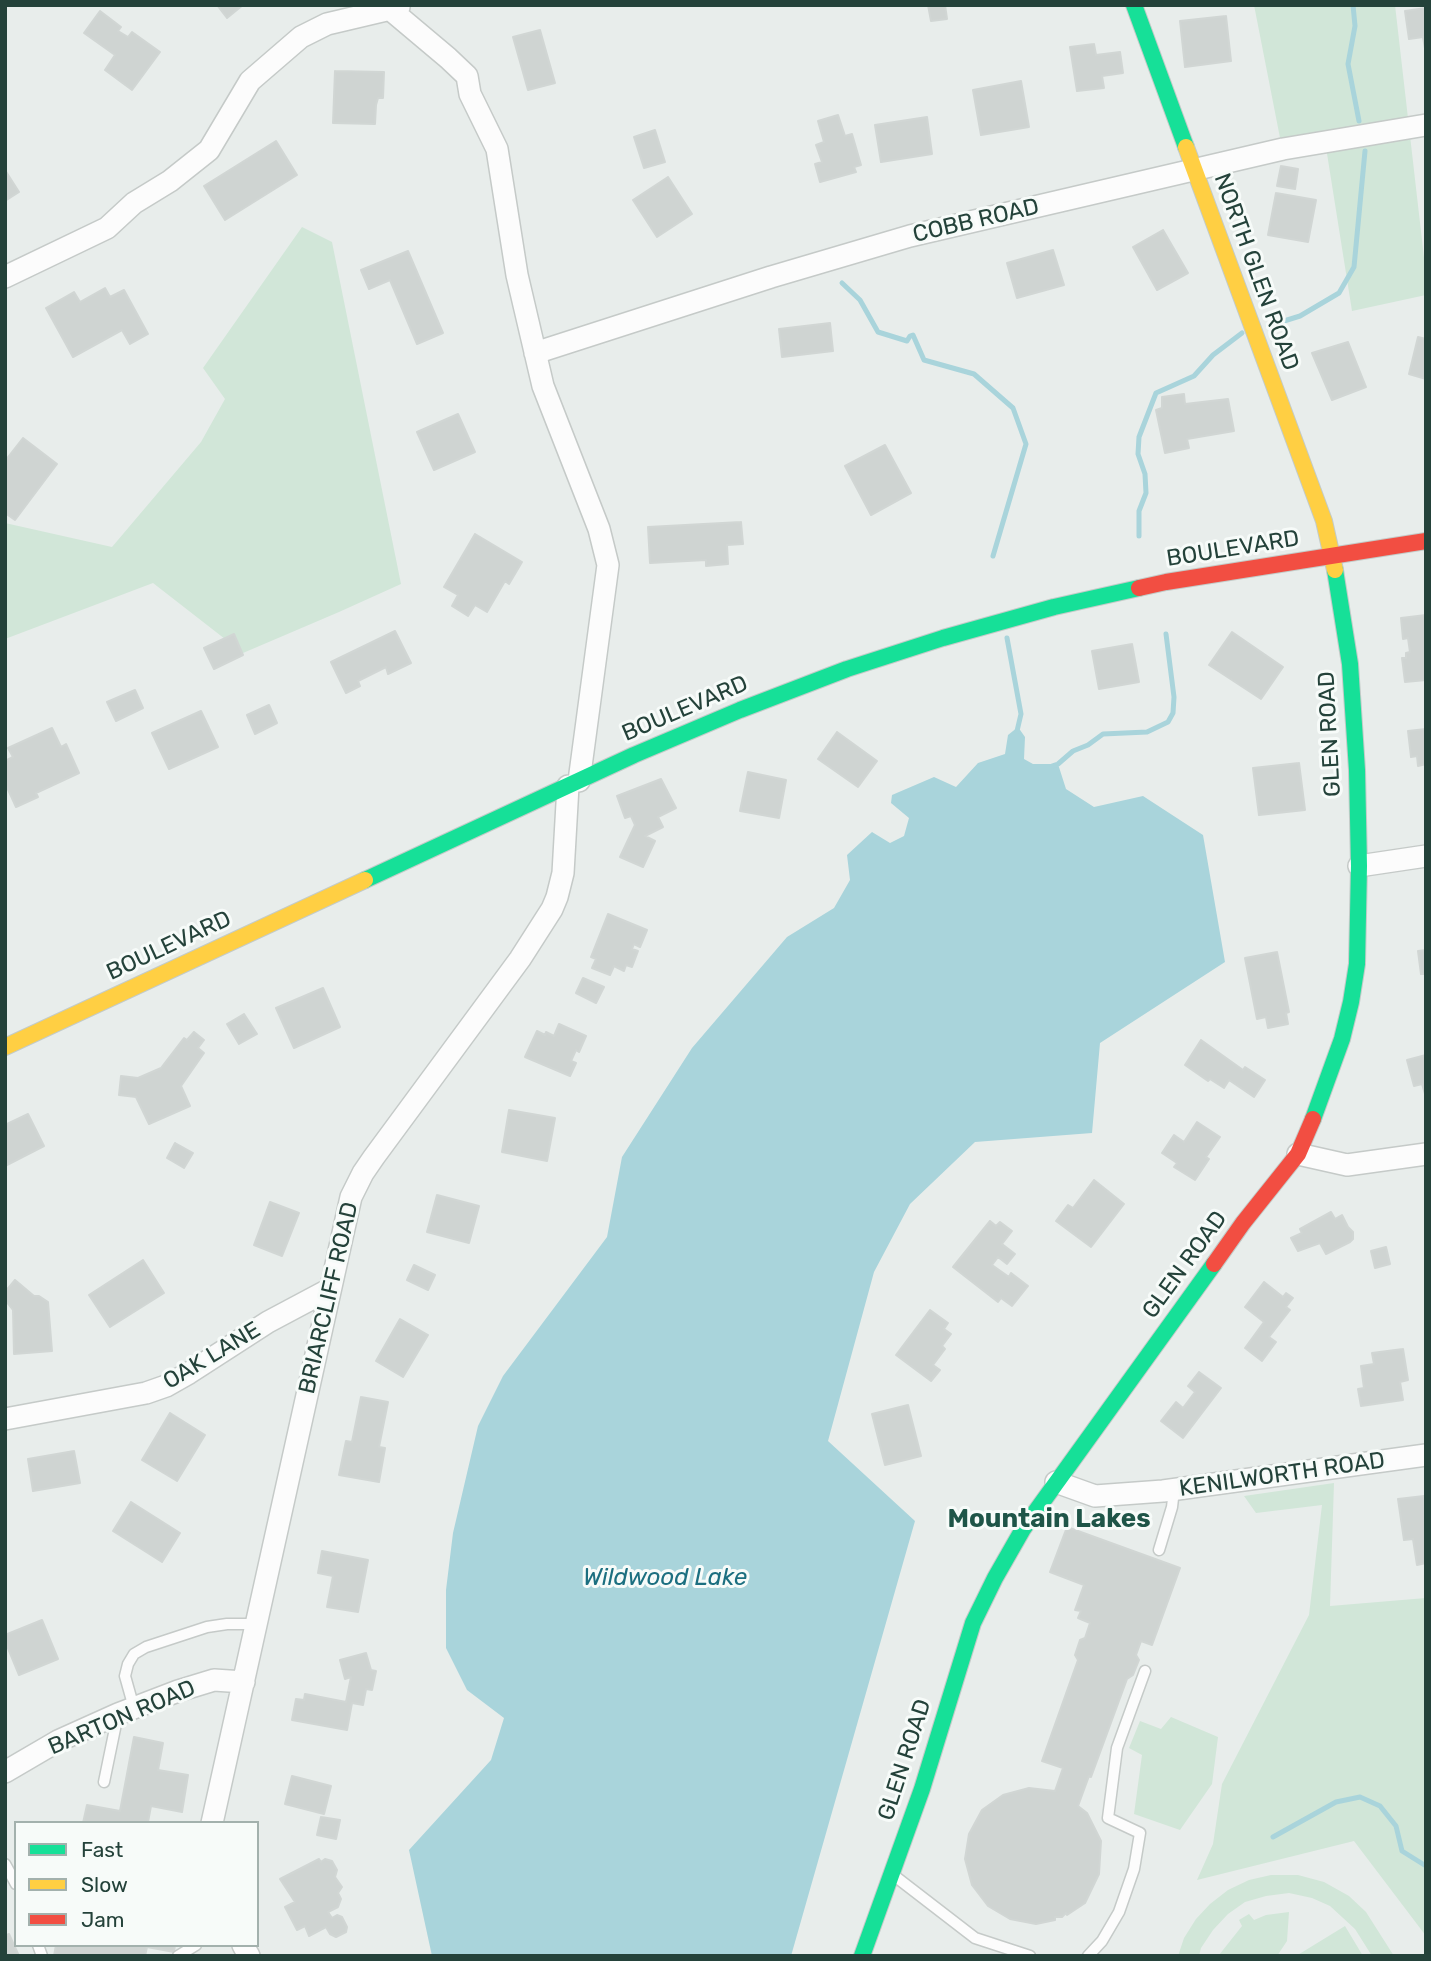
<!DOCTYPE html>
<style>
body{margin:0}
#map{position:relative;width:1431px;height:1961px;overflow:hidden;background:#e8edeb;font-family:Rubik,sans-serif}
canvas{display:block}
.frame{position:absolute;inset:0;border:7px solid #24423a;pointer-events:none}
.legend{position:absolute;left:14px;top:1821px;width:245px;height:126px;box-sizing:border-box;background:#f7fbf9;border:2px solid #a3b1ad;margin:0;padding:9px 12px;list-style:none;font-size:21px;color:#24423a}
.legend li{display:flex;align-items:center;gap:14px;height:35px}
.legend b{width:35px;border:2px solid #a3b1ad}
</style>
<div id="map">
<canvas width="1431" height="1961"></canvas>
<div class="frame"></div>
<ul class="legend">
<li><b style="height:9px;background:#16e098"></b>Fast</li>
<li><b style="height:9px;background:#ffcf43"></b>Slow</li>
<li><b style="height:9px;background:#f24e42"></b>Jam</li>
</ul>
</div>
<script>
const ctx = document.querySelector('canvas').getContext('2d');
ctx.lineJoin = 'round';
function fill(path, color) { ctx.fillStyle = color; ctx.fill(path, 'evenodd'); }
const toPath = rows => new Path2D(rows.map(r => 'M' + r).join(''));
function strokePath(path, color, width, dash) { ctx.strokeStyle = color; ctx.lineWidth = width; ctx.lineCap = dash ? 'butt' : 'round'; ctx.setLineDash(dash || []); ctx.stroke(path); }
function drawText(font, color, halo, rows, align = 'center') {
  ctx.font = font + ' Rubik,sans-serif'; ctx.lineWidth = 6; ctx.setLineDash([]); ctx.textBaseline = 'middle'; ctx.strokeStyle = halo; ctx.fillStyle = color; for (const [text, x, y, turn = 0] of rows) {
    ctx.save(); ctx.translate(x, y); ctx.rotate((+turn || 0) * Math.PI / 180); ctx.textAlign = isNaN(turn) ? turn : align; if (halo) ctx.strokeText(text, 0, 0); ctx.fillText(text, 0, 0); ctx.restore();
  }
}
const green = toPath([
 [1254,5,1395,5,1426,275,1426,295,1352,311,1325,141,1282,148],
 [302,227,332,242,401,584,339,612,243,653,153,583,5,639,5,523,112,547,201,442,225,399,203,368],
 [1334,1483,1330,1606,1426,1598,1426,1936,1354,1841,1197,1880,1213,1844,1222,1784,1309,1615,1322,1505,1256,1513,1244,1496],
 [1171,1717,1218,1737,1212,1784,1180,1830,1134,1814,1142,1755,1129,1748,1140,1721,1161,1729],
 [1271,1875,1298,1875,1324,1882,1349,1896,1366,1912,1394,1956,1372,1956,1355,1929,1330,1906,1312,1898,1289,1893,1266,1896,1245,1902,1228,1914,1213,1930,1201,1948,1199,1956,1178,1956,1184,1938,1196,1919,1210,1904,1228,1890,1249,1880],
 [1289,1912,1287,1941,1277,1956,1219,1955,1242,1926,1239,1920,1249,1914,1254,1920,1266,1915],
 [1345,1926,1363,1956,1296,1956]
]);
const water = toPath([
 [1018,727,1025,737,1024,759,1033,764,1058,764,1066,789,1094,807,1143,796,1203,835,1225,962,1100,1043,1092,1133,975,1142,910,1204,874,1272,828,1441,915,1521,791,1956,432,1956,409,1850,491,1760,504,1718,467,1690,446,1648,446,1590,453,1533,478,1426,503,1376,607,1237,622,1157,692,1048,787,937,834,908,850,880,847,855,872,832,890,843,904,836,909,818,891,803,892,795,934,777,956,787,978,763,1005,754,1008,735]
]);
const stream = toPath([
 [1353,5,1355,26,1348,64,1359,121],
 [842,283,860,300,878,332,907,341,910,336,913,335,924,360,974,374,1013,408,1026,444,993,556],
 [1268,326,1300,316,1339,293,1354,267,1365,151],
 [1139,536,1139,511,1146,493,1145,474,1138,454,1139,437,1156,393,1194,376,1213,355,1242,333],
 [1007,638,1021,714,1017,731],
 [1052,766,1058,764,1073,751,1088,745,1103,734,1147,732,1168,722,1173,713,1174,697,1166,634],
 [1273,1837,1336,1802,1360,1797,1380,1806,1396,1826,1402,1851,1426,1866]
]);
const building = toPath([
 [217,5,243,5,227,18,217,5],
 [928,5,945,5,947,19,931,21,928,5],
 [1426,8,1426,54,1423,37,1409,39,1405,11,1426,8],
 [100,11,121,27,118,31,128,37,132,32,160,52,132,90,105,70,115,55,84,33,100,11],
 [1226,16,1231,61,1185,67,1180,21,1226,16],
 [540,30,555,83,528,90,513,37,540,30],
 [1094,44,1096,55,1120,52,1123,73,1102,76,1104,88,1077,91,1070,47,1094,44],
 [335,71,384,72,383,98,378,98,376,105,375,124,333,123,335,71],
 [1021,81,1029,127,981,135,973,90,1021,81],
 [838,115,845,136,852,134,861,165,854,167,856,172,820,182,815,164,822,162,816,145,824,142,818,121,838,115],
 [927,117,932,154,881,162,875,125,927,117],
 [655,130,665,162,644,168,634,137,655,130],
 [276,141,297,175,225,220,204,186,276,141],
 [1281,166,1298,169,1295,189,1277,186,1281,166],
 [5,170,19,192,5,201,5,170],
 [668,177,692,214,657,237,633,200,668,177],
 [1276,193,1316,200,1308,242,1268,235,1276,193],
 [1163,230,1188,273,1157,290,1133,247,1163,230],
 [1053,250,1064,285,1017,298,1007,263,1053,250],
 [408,251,443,333,417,344,390,280,369,289,361,270,408,251],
 [105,288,110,297,124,290,148,334,130,344,122,330,73,357,46,308,74,292,80,302,105,288],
 [830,323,833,351,782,357,779,329,830,323],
 [1418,337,1426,339,1426,379,1409,374,1418,337],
 [1348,342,1366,387,1332,400,1312,353,1348,342],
 [1184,394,1185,404,1228,399,1234,431,1187,439,1189,448,1165,453,1156,410,1162,408,1162,397,1184,394],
 [458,414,475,452,434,470,417,432,458,414],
 [23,438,57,464,15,520,5,513,5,461,23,438],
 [885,445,911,493,871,515,845,466,885,445],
 [741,522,743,544,727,545,728,564,706,566,706,560,650,563,648,527,741,522],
 [475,534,522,562,509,584,505,581,487,612,475,605,468,616,452,606,458,595,444,587,475,534],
 [1426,615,1426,680,1405,682,1402,658,1406,658,1406,653,1410,652,1408,638,1403,639,1401,618,1426,615],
 [395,631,411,663,388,674,386,667,358,681,360,686,346,693,331,662,395,631],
 [1232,632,1283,667,1261,699,1209,665,1232,632],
 [234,634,243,655,214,669,204,648,234,634],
 [1132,644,1139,682,1099,689,1092,651,1132,644],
 [135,690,143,708,116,721,107,702,135,690],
 [269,705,277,723,255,734,247,715,269,705],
 [201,711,218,747,169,769,152,733,201,711],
 [52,728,61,747,66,744,79,773,36,793,38,797,16,807,5,783,5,761,13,757,8,748,52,728],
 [1426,729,1426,764,1418,766,1417,756,1411,757,1408,731,1426,729],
 [837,732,877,761,858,787,818,759,837,732],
 [1299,763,1305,810,1259,815,1253,768,1299,763],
 [748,772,786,780,779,818,740,811,748,772],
 [661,779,676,808,658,817,663,827,645,836,655,841,643,867,620,857,635,825,631,816,625,818,617,796,661,779],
 [608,914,647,930,640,947,634,944,632,949,638,951,632,967,626,965,624,971,614,966,610,975,592,968,596,959,591,957,608,914],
 [1426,950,1426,974,1421,974,1418,951,1426,950],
 [1277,952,1289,1012,1286,1013,1288,1024,1268,1028,1266,1017,1257,1019,1245,958,1277,952],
 [583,978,604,987,596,1003,576,993,583,978],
 [323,988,340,1027,294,1048,276,1008,323,988],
 [244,1014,257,1034,239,1044,227,1024,244,1014],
 [559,1024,586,1036,579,1052,576,1050,571,1061,576,1063,570,1076,525,1057,537,1031,545,1035,546,1032,554,1036,559,1024],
 [194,1032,204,1040,198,1048,204,1053,181,1086,190,1106,149,1124,136,1097,119,1095,121,1076,138,1078,161,1068,184,1038,187,1040,194,1032],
 [1201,1040,1243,1070,1245,1067,1265,1080,1254,1097,1229,1080,1224,1088,1210,1079,1208,1081,1185,1065,1201,1040],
 [1426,1055,1426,1094,1425,1094,1422,1084,1414,1086,1407,1060,1426,1055],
 [509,1110,555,1118,547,1161,502,1152,509,1110],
 [28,1114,44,1146,5,1166,5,1125,28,1114],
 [1197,1122,1220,1137,1206,1157,1209,1159,1195,1180,1174,1167,1177,1163,1162,1153,1174,1135,1184,1142,1197,1122],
 [175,1143,193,1153,184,1168,167,1158,175,1143],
 [1094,1180,1124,1204,1091,1247,1056,1221,1068,1205,1073,1208,1094,1180],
 [437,1195,479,1206,469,1243,427,1232,437,1195],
 [270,1202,299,1213,282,1256,254,1245,270,1202],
 [1331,1212,1335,1219,1342,1215,1348,1227,1353,1232,1353,1239,1350,1242,1326,1254,1320,1243,1298,1251,1291,1238,1302,1233,1300,1229,1331,1212],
 [990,1221,996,1226,1000,1222,1012,1231,1002,1244,1015,1254,1007,1264,998,1257,992,1265,1009,1277,1011,1273,1028,1286,1012,1306,1001,1298,998,1302,953,1267,990,1221],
 [1386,1247,1390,1264,1375,1268,1371,1251,1386,1247],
 [143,1260,164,1293,110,1327,89,1295,143,1260],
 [414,1265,435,1275,428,1290,407,1280,414,1265],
 [15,1280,34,1296,39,1296,48,1302,52,1351,14,1354,13,1310,5,1300,5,1292,15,1280],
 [1264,1282,1283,1297,1286,1293,1293,1298,1286,1307,1290,1310,1269,1337,1276,1342,1262,1361,1245,1348,1264,1322,1245,1307,1264,1282],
 [930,1310,948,1323,944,1329,951,1334,942,1346,945,1349,933,1365,940,1370,931,1381,896,1355,930,1310],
 [400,1319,428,1335,403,1377,376,1361,400,1319],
 [1403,1349,1408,1380,1400,1382,1403,1400,1361,1406,1358,1389,1364,1388,1361,1366,1374,1364,1372,1353,1403,1349],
 [1199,1372,1221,1388,1183,1438,1161,1421,1176,1402,1183,1408,1195,1392,1188,1386,1199,1372],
 [361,1397,388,1402,379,1447,385,1448,379,1482,339,1475,346,1441,352,1442,361,1397],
 [908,1405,921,1456,885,1465,872,1414,908,1405],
 [170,1413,205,1435,177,1481,142,1460,170,1413],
 [74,1451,80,1483,33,1491,28,1459,74,1451],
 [1424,1496,1426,1563,1417,1565,1413,1539,1404,1540,1398,1499,1424,1496],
 [131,1502,180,1533,162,1562,113,1531,131,1502],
 [1067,1527,1180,1568,1152,1645,1141,1641,1136,1655,1139,1660,1133,1675,1127,1679,1091,1777,1089,1776,1078,1806,1087,1813,1101,1841,1099,1874,1085,1903,1067,1915,1066,1913,1062,1917,1055,1917,1055,1920,1036,1924,1010,1919,988,1906,972,1885,965,1859,969,1834,982,1810,1003,1795,1029,1788,1055,1791,1063,1768,1042,1761,1078,1660,1075,1655,1080,1640,1085,1638,1090,1623,1078,1618,1081,1611,1075,1610,1084,1585,1050,1572,1067,1527],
 [322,1551,368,1560,358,1612,327,1607,333,1576,318,1573,322,1551],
 [42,1620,58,1659,19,1675,5,1641,5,1635,42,1620],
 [366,1653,371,1670,376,1671,372,1690,366,1689,363,1705,352,1703,347,1730,292,1720,296,1699,304,1700,305,1694,346,1702,351,1677,345,1679,340,1660,366,1653],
 [134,1737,163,1743,158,1770,188,1775,182,1812,151,1806,148,1822,153,1823,83,1823,87,1805,120,1811,134,1737],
 [292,1776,331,1786,324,1814,285,1804,292,1776],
 [321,1817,340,1820,336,1839,317,1835,321,1817],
 [319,1859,321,1862,325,1859,332,1861,337,1870,335,1877,342,1887,338,1893,341,1899,338,1907,328,1912,332,1918,337,1915,342,1917,347,1927,346,1932,336,1937,330,1934,326,1927,309,1936,305,1926,297,1930,285,1907,295,1902,280,1879,319,1859],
 [9,1934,19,1956,5,1956,5,1936,9,1934],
 [56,1945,175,1945,174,1952,147,1947,145,1956,54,1956,56,1945]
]);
const lane = toPath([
 [1159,1550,1172,1507,1174,1490],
 [134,1708,125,1676,128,1664,134,1654,146,1647,207,1627,227,1624,257,1624],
 [104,1782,118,1714],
 [5,1864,16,1884],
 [892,1874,975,1938,1030,1956],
 [38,1945,42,1956],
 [178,1956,196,1945],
 [1088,1956,1102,1941,1119,1912,1134,1869,1140,1833,1108,1818,1117,1748,1145,1671]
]);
const street = toPath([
 [385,5,448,58,467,76,470,94,497,149,517,275,543,386,599,529,608,565,579,781],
 [5,277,107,228,134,203,170,181,209,150,250,81,301,37,327,24,399,7],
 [535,353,771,277,910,236,1283,149,1426,125],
 [1359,866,1426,856],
 [1298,1154,1347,1165,1426,1154],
 [5,1419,146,1393,166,1386,189,1373,268,1322,330,1289],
 [1056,1482,1095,1496,1163,1491,1426,1455],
 [5,1772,58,1741,118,1714,178,1691,214,1680,244,1682],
 [212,1823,351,1197,363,1173,374,1157,520,959,552,909,557,897,563,873,568,786],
 [243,1945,249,1956]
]);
const fast = toPath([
 [1134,5,1186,147],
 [365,880,634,755,740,710,847,669,943,638,1054,607,1139,588],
 [1313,1119,1342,1039,1351,1002,1357,964,1359,866,1357,770,1350,664,1335,570],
 [862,1956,922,1789,973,1623,995,1578,1023,1529,1214,1264]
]);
const slow = toPath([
 [1186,147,1324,521,1335,570],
 [5,1047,365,880]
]);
const jam = toPath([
 [1139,588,1166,582,1426,541],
 [1214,1264,1243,1223,1298,1154,1313,1119]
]);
const streetNames = [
 ["COBB ROAD",976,221,-13],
 ["NORTH GLEN ROAD",1256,272,70],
 ["BOULEVARD",1233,549,-9],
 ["BOULEVARD",685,709,-23],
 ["GLEN ROAD",1330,734,-93],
 ["BOULEVARD",169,946,-25],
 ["GLEN ROAD",1185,1265,-54],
 ["BRIARCLIFF ROAD",329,1298,-77],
 ["OAK LANE",212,1356,-31],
 ["KENILWORTH ROAD",1282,1475,-8],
 ["BARTON ROAD",122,1718,-23],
 ["GLEN ROAD",905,1760,-72]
];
const waterNames = [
 ["Wildwood Lake",665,1578]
];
const quarterNames = [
 ["Mountain Lakes",1049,1519]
];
fill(green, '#d1e6d8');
fill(water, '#a9d4db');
strokePath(stream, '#a9d4db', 5);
fill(building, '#cfd4d2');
strokePath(building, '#d1d6d4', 2);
strokePath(lane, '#c5cac8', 13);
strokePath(street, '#c5cac8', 24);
strokePath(fast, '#c3cbc8', 18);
strokePath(slow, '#c3cbc8', 18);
strokePath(jam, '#c3cbc8', 18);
strokePath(lane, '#fcfcfc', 10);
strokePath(street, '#fcfcfc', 21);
strokePath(fast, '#16e098', 16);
strokePath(slow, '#ffcf43', 16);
strokePath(jam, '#f24e42', 16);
drawText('23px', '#24423a', '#f7fbf9', streetNames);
drawText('italic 24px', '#1c6f80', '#f7fbf9', waterNames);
drawText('bold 26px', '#1f5548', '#f7fbf9', quarterNames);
</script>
